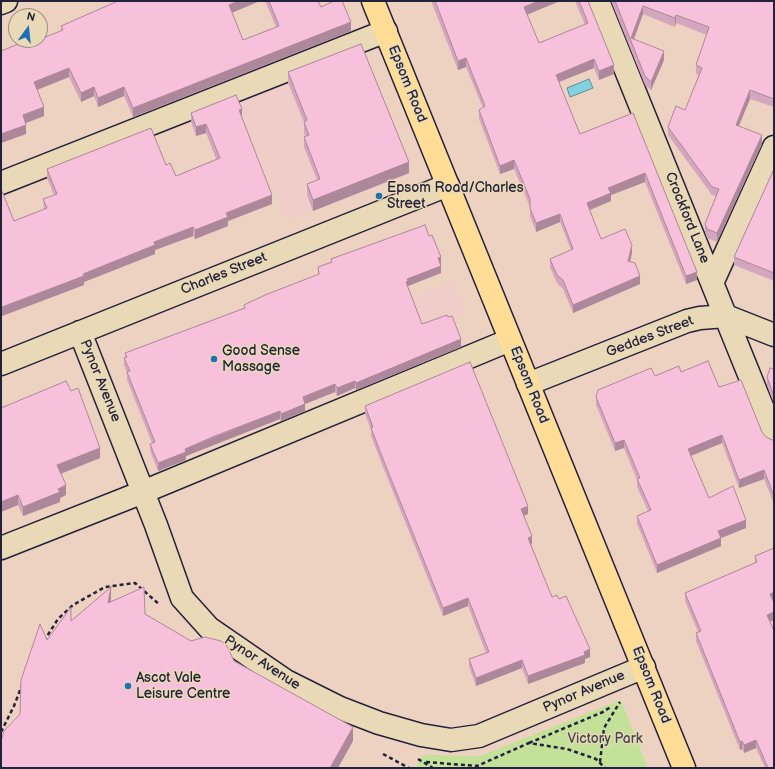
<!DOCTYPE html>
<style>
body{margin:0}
#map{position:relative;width:775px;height:769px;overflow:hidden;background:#eed2c1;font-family:"Balsamiq Sans",sans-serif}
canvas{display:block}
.frame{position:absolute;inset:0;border:2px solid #22223b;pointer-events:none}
.north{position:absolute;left:8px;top:8px;width:40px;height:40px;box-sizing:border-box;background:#ead9b6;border:1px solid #9a9085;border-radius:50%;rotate:15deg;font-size:11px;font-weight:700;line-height:16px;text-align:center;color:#22223b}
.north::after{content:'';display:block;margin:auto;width:14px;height:18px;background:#1f6fb2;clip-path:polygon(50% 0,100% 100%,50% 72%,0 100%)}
</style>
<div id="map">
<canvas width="775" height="769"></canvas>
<div class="frame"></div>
<div class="north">N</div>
</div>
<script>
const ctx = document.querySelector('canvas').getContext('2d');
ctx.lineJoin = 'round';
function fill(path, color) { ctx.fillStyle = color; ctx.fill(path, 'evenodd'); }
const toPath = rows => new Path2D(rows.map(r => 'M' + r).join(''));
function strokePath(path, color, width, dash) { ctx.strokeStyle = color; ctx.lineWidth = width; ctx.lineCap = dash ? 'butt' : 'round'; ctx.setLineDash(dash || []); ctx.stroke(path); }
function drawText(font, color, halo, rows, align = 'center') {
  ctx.font = font + ' "Balsamiq Sans",sans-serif'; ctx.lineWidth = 3; ctx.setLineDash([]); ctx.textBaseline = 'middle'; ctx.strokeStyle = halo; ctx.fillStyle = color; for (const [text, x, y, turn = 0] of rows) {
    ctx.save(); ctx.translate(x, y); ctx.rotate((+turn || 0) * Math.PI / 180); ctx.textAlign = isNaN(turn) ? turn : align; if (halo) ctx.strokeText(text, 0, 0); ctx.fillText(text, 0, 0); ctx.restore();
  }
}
const built = toPath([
 [342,6,411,174,286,220,220,56],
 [453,282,466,313,343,362,329,329]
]);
const green = toPath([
 [621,700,648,768,415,768,423,755,480,756]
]);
const water = toPath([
 [589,79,593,88,570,97,567,88,589,79]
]);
const path = toPath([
 [44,641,58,619,73,605,105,587,135,583,160,605],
 [1,732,14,706,22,685],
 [529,743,603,712,612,706],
 [383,754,409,768],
 [418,759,433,768],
 [426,762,477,766,529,743,567,749,596,759,605,768],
 [600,762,604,728,620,702]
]);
const minor = toPath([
 [598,1,774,436],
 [1,3,6,1],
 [1,183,386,31],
 [713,281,774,147],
 [80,332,156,525,182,598,209,628,286,681,340,708,379,723,421,735,451,740,479,736,644,667],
 [1,364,448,185],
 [528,384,687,321,700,318,726,316,774,335],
 [1,548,143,492,510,340]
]);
const major = toPath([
 [373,1,684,768]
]);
const wall = toPath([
 [118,1,260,1,232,12,243,40,276,27,265,1,318,1,321,7,351,31,133,117,124,96,98,107,94,96,81,102,69,77,37,90,44,116,26,123,26,134,1,143,28,44,61,31,61,26],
 [431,1,560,1,527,14,539,43,585,25,575,1,588,1,614,74,599,80,594,68,559,82,580,134,633,113,697,280,686,284,645,182,611,195,611,201,590,210,601,239,632,253,630,261,640,284,573,313,563,289,557,283,550,267,550,259,571,250,560,222,536,232,530,216,530,207,514,169,500,174,479,119,479,110,483,108,466,67,458,70],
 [611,1,774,1,774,107,750,99,738,126,762,144,717,242,707,238,705,232,705,224,716,196,712,195,668,135,668,127,685,110,699,75,696,74,696,65,707,35,676,23,675,27,643,14,634,39,664,60,651,90,645,85],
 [288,72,409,173,313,211,307,195,307,184,317,180,304,147,304,137,305,136,304,132,304,122,288,83],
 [191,113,242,118,272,204,228,221,228,226,195,239,193,236,155,250,155,254,84,282,84,285,2,316,2,318,1,318,1,189,14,221,44,209,43,199,54,195,47,178,47,169,166,165,176,176,216,159,206,133,196,136,191,122],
 [774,123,774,135,773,135,773,126],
 [774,169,774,281,734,265,734,257],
 [331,259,441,265,441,273,408,286,408,289,422,324,461,347,356,390,355,388,337,396,335,392,305,404,305,411,281,421,280,419,215,444,186,456,186,460,158,471,150,451,150,444,152,443,127,380,127,373,124,365,124,358,125,357,125,353,244,308,244,305,318,275,318,267,331,262],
 [774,369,774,404,767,385,767,377],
 [681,372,719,387,762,432,766,437,772,440,774,440,774,504,764,479,739,488,722,443,691,456,709,498,746,528,721,538,721,546,657,573,637,524,637,516,648,511,637,487,637,480,624,448,615,451,596,405,596,397,655,376],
 [71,391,100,458,61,474,66,495,60,498,60,502,23,516,18,505,1,512],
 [365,406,528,514,523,516,532,544,531,544,552,597,559,599,590,657,585,659,585,663,528,684,522,668,476,686,469,667,469,659,486,653,468,606,443,616,383,467,371,436,371,430,365,414],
 [774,548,774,600,773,600,774,603,774,620,770,621,774,768,765,768,756,748,744,753,742,749,740,750,696,641,696,633,698,632,685,601,685,593,755,564,755,556]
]);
const shadedWall = toPath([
 [238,1,260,1,229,14,229,5],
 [539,1,560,1,524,16,524,7],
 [643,6,643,14,632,44,631,38],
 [676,15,676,23,675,27,675,18],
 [351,22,351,31,133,117,133,108],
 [664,51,664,60,651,90,651,82],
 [466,58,466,67,458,70,458,61],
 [594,59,594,68,556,83,556,75],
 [614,65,614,74,599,80,599,71],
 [69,68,69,77,34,91,34,82],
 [94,87,94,96,81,102,81,93],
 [124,87,124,96,98,107,98,98],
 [750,90,750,99,736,133,736,125],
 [44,107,44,116,23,124,23,115],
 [242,109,242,118,239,110],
 [206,124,206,133,196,136,196,127],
 [26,125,26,134,1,143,1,134],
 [762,135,762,144,717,242,717,233],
 [514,160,514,169,500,174,500,166],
 [409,162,409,173,313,211,313,200],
 [645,173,645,182,611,195,611,201,587,211,587,203,608,188],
 [272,195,272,204,228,221,228,226,195,239,195,230,226,213],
 [560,214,560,222,536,232,536,223],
 [193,227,193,236,155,250,155,254,84,282,84,285,2,316,2,318,1,318,1,309,2,307,83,274,154,242],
 [632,245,632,253,628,269,628,261],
 [441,257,441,265,438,266,438,258],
 [441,266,441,273,408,286,408,289,406,282,407,279],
 [697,272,697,280,686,284,686,276],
 [640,276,640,284,573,313,573,305],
 [461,339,461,347,356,390,356,383],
 [355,381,355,388,337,396,337,388],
 [335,384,335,392,305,404,305,411,281,421,281,414,303,397],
 [280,411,280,419,186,456,186,460,158,471,158,463,185,449],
 [722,435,722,443,688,457,688,449],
 [624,440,624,448,615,451,615,443],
 [100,448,100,458,57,475,57,465],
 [764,470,764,479,739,488,739,480],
 [66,485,66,495,60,498,60,502,23,516,23,507],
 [18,495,18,505,1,512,1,502],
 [528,506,528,514,521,517,521,509],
 [746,520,746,528,721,538,721,546,657,573,657,565,718,531],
 [532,536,532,544,528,546,528,538],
 [111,587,111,601,108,616,108,603],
 [774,592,774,600,770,601,770,594],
 [468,598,468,606,443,616,443,608],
 [774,612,774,620,767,623,767,615],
 [590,649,590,657,585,659,585,663,528,684,528,676],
 [522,660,522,668,476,686,476,678],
 [353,727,353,741,338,768,330,768],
 [756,740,756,748,744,753,744,745],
 [742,741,742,749,740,750,740,742]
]);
const building = toPath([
 [118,1,238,1,229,5,243,40,279,26,269,1,318,1,321,7,334,1,342,1,351,22,133,108,124,87,98,98,94,87,81,93,69,68,34,82,44,107,23,115,26,125,1,134,1,51,26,41,28,44,63,30,61,26,118,1],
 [435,1,539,1,524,7,539,43,588,23,579,1,588,1,614,65,599,71,594,59,556,75,580,134,633,113,697,272,686,276,645,173,608,188,611,193,587,203,601,239,625,229,632,245,628,261,635,263,640,276,573,305,563,280,557,275,550,259,573,249,560,214,536,223,530,208,530,199,514,160,500,166,479,110,485,106,466,58,458,61,435,1],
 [615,1,774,1,774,99,750,90,736,125,762,135,717,233,707,229,705,224,719,189,712,187,668,127,676,106,685,110,702,68,696,65,709,27,676,15,675,18,643,6,631,38,664,51,651,82,645,76,615,1],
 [361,44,409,162,313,200,307,184,320,179,304,137,309,135,304,122,307,120,288,72,361,44],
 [236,95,242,109,239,110,272,195,226,213,228,217,195,230,193,227,154,242,155,245,83,274,84,276,2,307,2,309,1,309,1,189,14,221,47,208,43,199,57,194,47,169,151,128,166,165,170,163,176,176,220,158,206,124,196,127,191,113,236,95],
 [774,169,774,273,734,257,774,169],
 [425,225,429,236,432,235,441,257,438,258,441,266,407,279,408,281,406,282,422,324,447,315,448,317,452,316,461,339,356,383,355,381,337,388,335,384,303,397,305,404,281,414,280,411,215,436,185,449,186,452,158,463,150,444,155,442,127,372,130,371,124,358,127,357,125,353,245,308,244,305,265,295,319,274,318,267,332,262,331,259,425,225],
 [708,361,719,387,741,380,762,432,766,437,772,440,774,440,774,496,764,470,739,480,722,435,688,449,709,498,733,486,746,520,718,531,721,538,657,565,637,516,651,510,637,479,640,478,624,440,615,443,596,397,598,390,651,368,655,376,679,366,681,372,708,361],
 [470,362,528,506,521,509,532,536,528,538,552,597,557,595,559,599,566,596,590,649,584,652,585,655,528,676,522,660,476,678,469,659,489,652,468,598,443,608,383,459,371,428,373,427,365,406,470,362],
 [770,368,774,369,774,396,767,377,770,368],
 [66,381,71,391,78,388,100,448,57,465,66,485,58,489,60,492,23,507,18,495,1,502,1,408,66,381],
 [774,548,774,592,770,594,774,603,774,612,767,615,774,631,774,768,768,768,756,740,744,745,742,741,740,742,696,633,701,631,685,593,757,562,755,556,774,548],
 [111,587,108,603,144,587,145,614,191,641,205,637,221,641,227,646,234,661,353,727,330,768,1,768,1,741,4,731,20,714,21,680,40,624,47,640,71,607,71,621,111,587]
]);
const markers = [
 [379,196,4,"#1f6fb2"],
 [214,359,4,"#1f6fb2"],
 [128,686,4,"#1f6fb2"]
];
const streetNames = [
 ["Epsom Road",407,84,68],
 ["Crockford Lane",687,218,68],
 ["Charles Street",224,274,-22],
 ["Geddes Street",650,337,-21],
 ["Pynor Avenue",100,381,68],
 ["Epsom Road",529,385,68],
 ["Pynor Avenue",262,663,33],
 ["Epsom Road",651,685,68],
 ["Pynor Avenue",584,692,-23]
];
const poiNames = [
 ["Epsom Road/Charles",387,188],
 ["Street",387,204],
 ["Good Sense",222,351],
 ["Massage",222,367],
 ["Ascot Vale",136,678],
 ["Leisure Centre",136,694]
];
const parkNames = [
 ["Victory Park",605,739]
];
fill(built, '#f1cdc9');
fill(green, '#c3e199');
fill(water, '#83d2df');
strokePath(water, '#5c8c9d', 1);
strokePath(minor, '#22223b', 25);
strokePath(major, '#22223b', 25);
strokePath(path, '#22223b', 2.5, [4, 3]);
strokePath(minor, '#ead9b6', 22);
strokePath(major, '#ffdd96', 22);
fill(wall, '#d4a6bd');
fill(shadedWall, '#ad879a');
fill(building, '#f7c1dc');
strokePath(building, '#ad879a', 1);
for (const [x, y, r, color] of markers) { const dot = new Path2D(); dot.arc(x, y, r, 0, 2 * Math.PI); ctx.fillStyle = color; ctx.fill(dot); strokePath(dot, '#ead9b6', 1.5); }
drawText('14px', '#22223b', '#ead9b6', streetNames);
drawText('14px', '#22223b', '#ead9b6', poiNames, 'left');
drawText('14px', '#42484e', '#ead9b6', parkNames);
</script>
